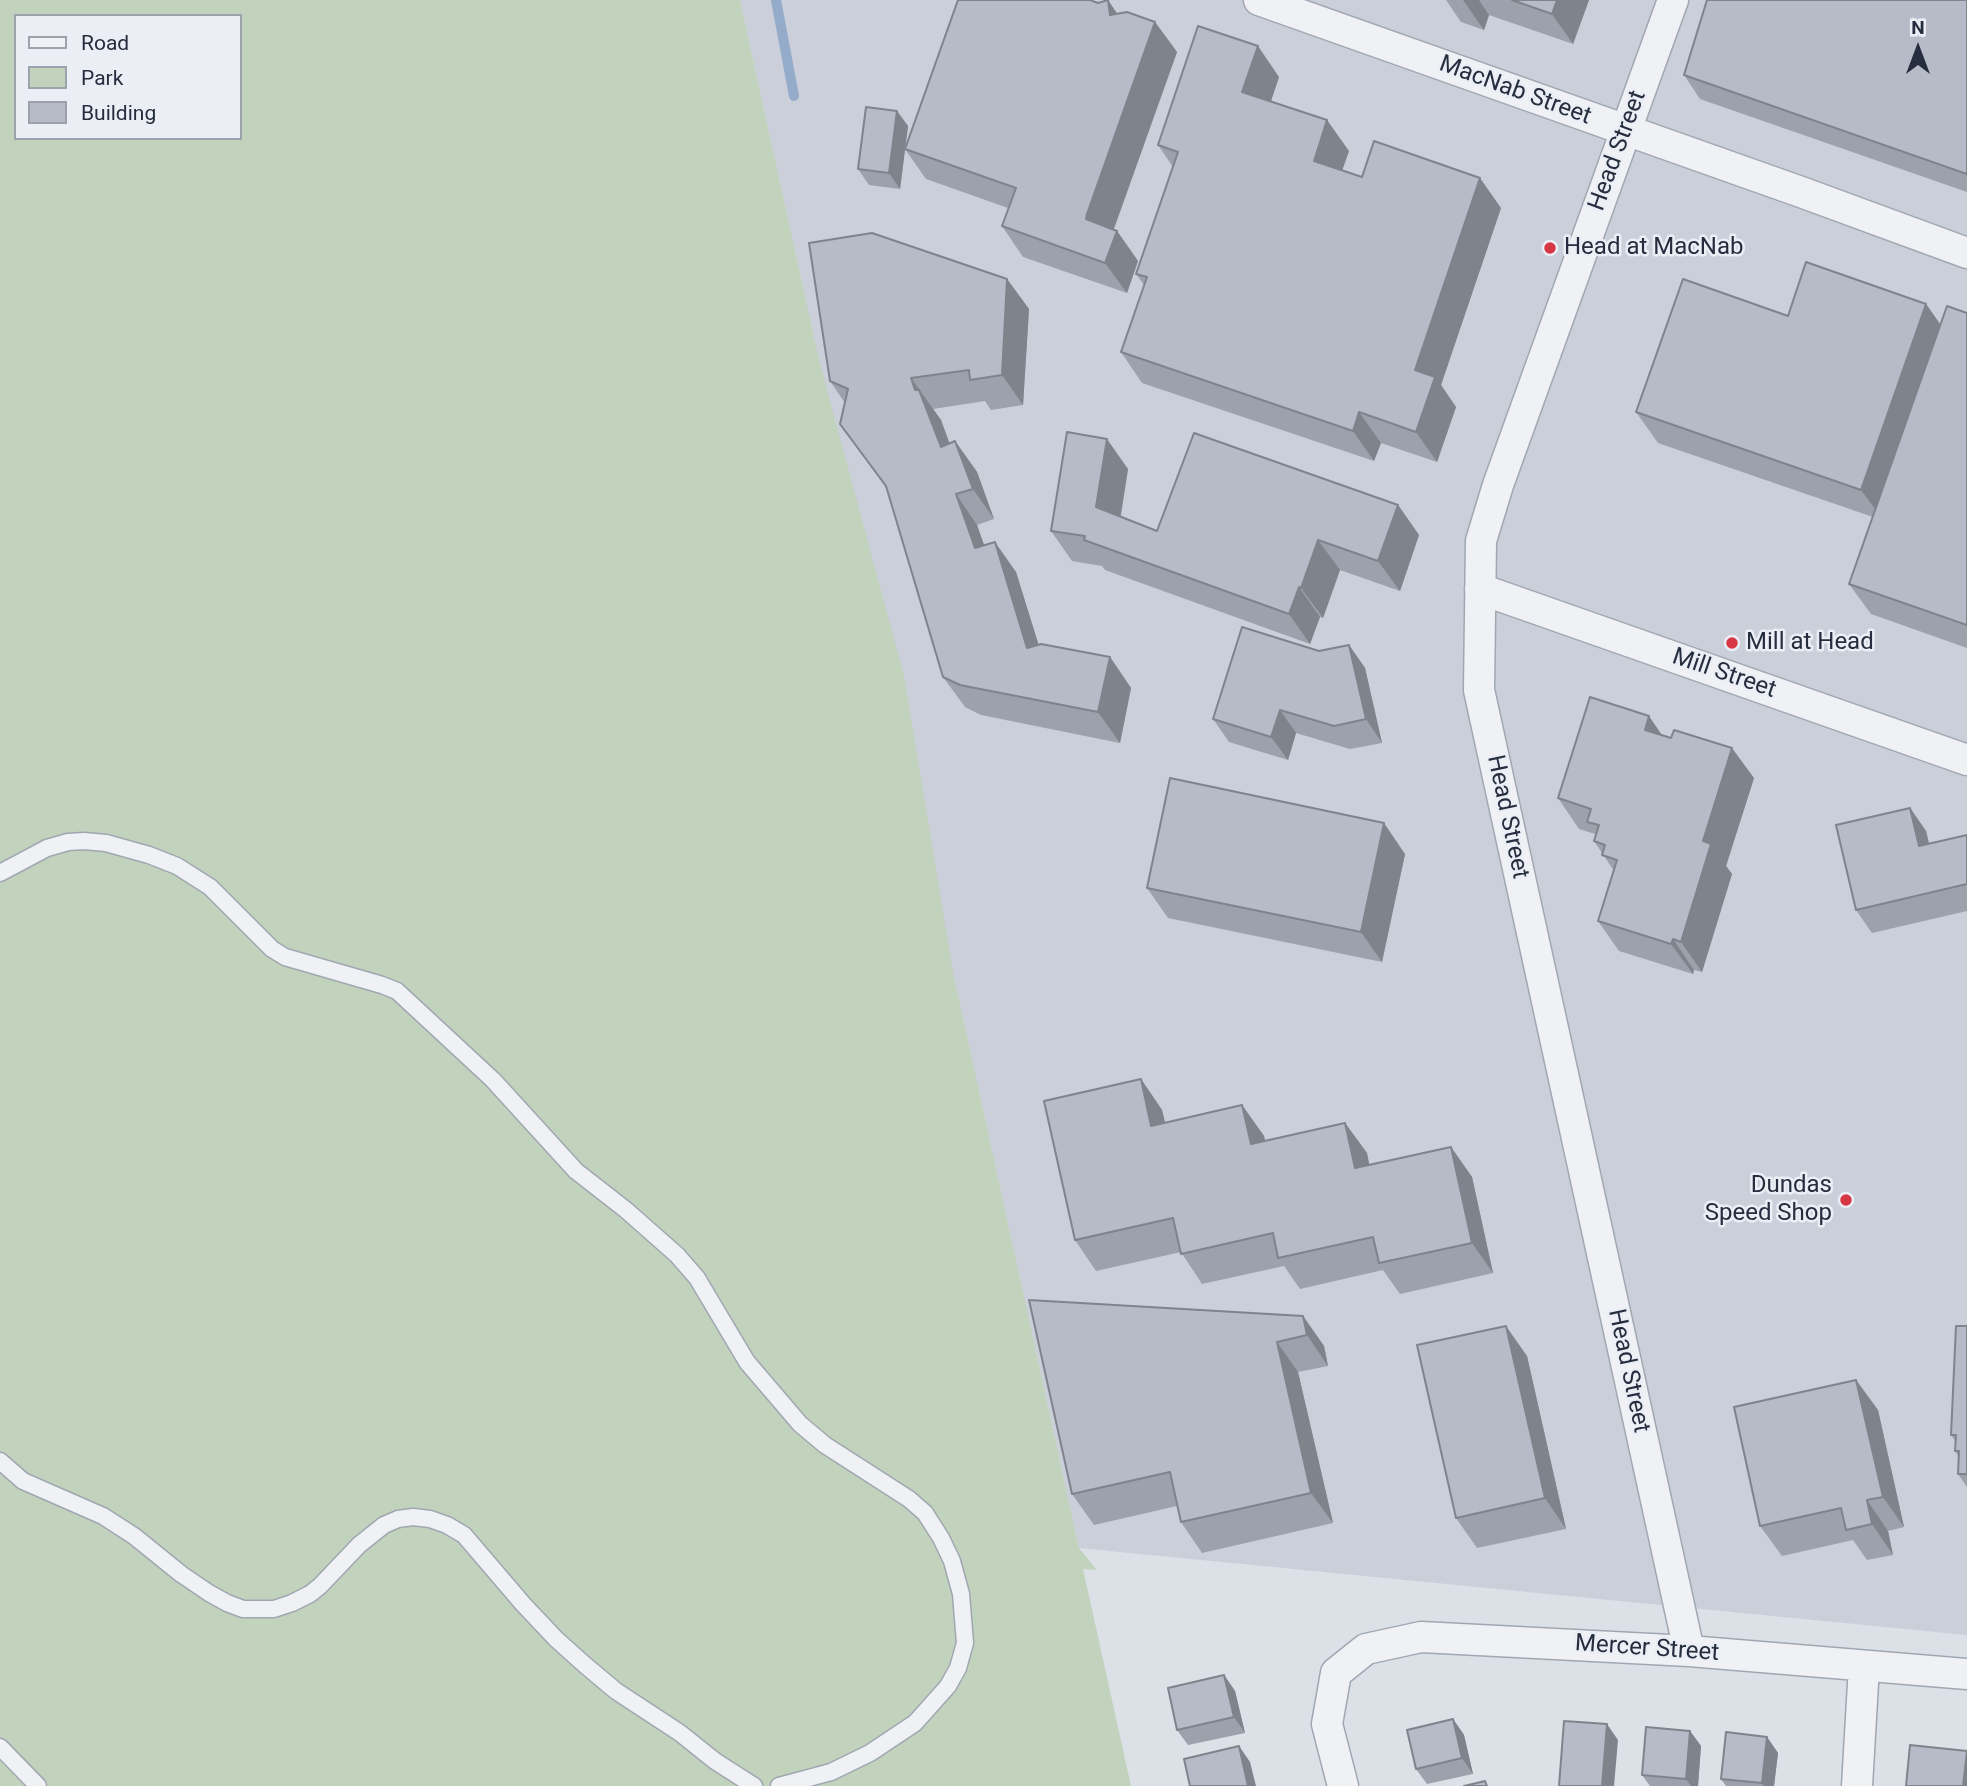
<!DOCTYPE html>
<style>
body{margin:0}
#map{position:relative;width:1967px;height:1786px;overflow:hidden;background:#dce0e7;font-family:Roboto,sans-serif}
canvas{display:block}
.legend{position:absolute;left:14px;top:14px;width:228px;height:126px;box-sizing:border-box;background:#ebeff5;border:2px solid #9ca1ac;margin:0;padding:9px 12px;list-style:none;font-size:21px;color:#252d3f}
.legend li{display:flex;align-items:center;gap:14px;height:35px}
.legend b{width:35px;border:2px solid #9ca1ac}
.north{position:absolute;left:1883px;top:14px;width:70px;height:70px;-webkit-text-stroke:5px #ebeff5;paint-order:stroke;rotate:0deg;font-size:19px;font-weight:700;line-height:28px;text-align:center;color:#252d3f}
.north::after{content:'';display:block;margin:auto;width:24px;height:32px;background:#252d3f;clip-path:polygon(50% 0,100% 100%,50% 72%,0 100%)}
</style>
<div id="map">
<canvas width="1967" height="1786"></canvas>
<ul class="legend">
<li><b style="height:9px;background:#eff1f5"></b>Road</li>
<li><b style="height:19px;background:#c1d2bd"></b>Park</li>
<li><b style="height:19px;background:#b6bbc7"></b>Building</li>
</ul>
<div class="north">N</div>
</div>
<script>
const ctx = document.querySelector('canvas').getContext('2d');
ctx.lineJoin = 'round';
function fill(path, color) { ctx.fillStyle = color; ctx.fill(path, 'evenodd'); }
const toPath = rows => new Path2D(rows.map(r => 'M' + r).join(''));
function strokePath(path, color, width, dash) { ctx.strokeStyle = color; ctx.lineWidth = width; ctx.lineCap = dash ? 'butt' : 'round'; ctx.setLineDash(dash || []); ctx.stroke(path); }
function drawText(font, color, halo, rows, align = 'center') {
  ctx.font = font + ' Roboto,sans-serif'; ctx.lineWidth = 5; ctx.setLineDash([]); ctx.textBaseline = 'middle'; ctx.strokeStyle = halo; ctx.fillStyle = color; for (const [text, x, y, turn = 0] of rows) {
    ctx.save(); ctx.translate(x, y); ctx.rotate((+turn || 0) * Math.PI / 180); ctx.textAlign = isNaN(turn) ? turn : align; if (halo) ctx.strokeText(text, 0, 0); ctx.fillText(text, 0, 0); ctx.restore();
  }
}
const built = toPath([
 [740,0,1967,0,1967,1635,1079,1548]
]);
const green = toPath([
 [0,0,740,0,819,360,904,676,953,972,1079,1548,1097,1570,1083,1569,1131,1786,0,1786],
 [16,16,240,16,240,138,16,138]
]);
const stream = toPath([
 [776,0,794,96]
]);
const service = toPath([
 [0,873,47,848,68,842,84,841,106,843,149,855,177,866,210,887,272,949,285,957,382,985,397,991,493,1080,576,1171,626,1210,677,1255,697,1278,747,1362,800,1424,825,1445,909,1499,925,1513,941,1538,952,1561,961,1594,965,1643,958,1668,948,1686,915,1723,870,1753,831,1772,779,1786],
 [0,1461,23,1481,103,1516,134,1536,181,1574,209,1593,227,1603,243,1609,274,1609,292,1603,310,1594,320,1586,359,1545,384,1525,398,1519,413,1517,430,1519,447,1525,464,1535,523,1604,556,1639,585,1665,616,1691,680,1733,715,1761,754,1786],
 [0,1747,38,1786]
]);
const minor = toPath([
 [1259,0,1801,192,1967,253],
 [1673,0,1498,485,1481,541,1479,690,1689,1651],
 [1480,589,1967,760],
 [1343,1786,1327,1724,1336,1673,1366,1649,1421,1637,1689,1651,1967,1674],
 [1857,1786,1864,1666]
]);
const wall = toPath([
 [1446,0,1589,0,1573,44,1489,15,1484,30,1461,22],
 [1967,0,1967,192,1700,99,1684,75],
 [1117,14,1155,22,1177,52,1114,229,1117,231,1138,261,1127,293,1023,257,1002,226,1008,208,926,179,905,149],
 [1279,77,1271,101,1349,151,1342,170,1362,177,1501,208,1441,385,1456,407,1437,462,1381,443,1374,461,1142,383,1121,352,1144,285,1136,274,1173,167,1158,145],
 [897,111,908,126,900,189,869,185,858,169],
 [1007,279,1029,309,1023,405,991,410,985,401,933,409,941,420,949,444,955,441,977,472,994,519,977,525,984,545,1016,572,1038,645,1110,657,1131,688,1120,743,981,715,965,707,943,677,887,489,840,424,845,403,830,381],
 [1926,304,1940,324,1967,313,1967,648,1871,614,1849,584,1873,517,1658,443,1636,412,1788,316],
 [1128,469,1121,516,1157,531,1398,505,1419,535,1400,591,1340,570,1323,618,1320,617,1310,644,1105,570,1102,566,1072,561,1051,531],
 [1349,645,1365,668,1382,743,1350,749,1296,733,1288,760,1229,742,1213,719,1319,651],
 [1663,735,1754,778,1726,866,1732,874,1702,972,1694,970,1693,974,1619,951,1598,921,1614,871,1594,841,1596,835,1595,834,1579,829,1558,798],
 [1910,808,1926,831,1929,844,1967,835,1967,911,1872,933,1856,910],
 [1405,854,1382,962,1168,918,1147,888],
 [1141,1079,1162,1110,1165,1123,1242,1105,1264,1136,1265,1141,1345,1123,1367,1153,1369,1165,1451,1147,1472,1177,1493,1273,1400,1294,1383,1270,1300,1289,1284,1266,1202,1284,1181,1252,1096,1271,1075,1240],
 [1303,1316,1324,1346,1328,1366,1298,1372,1333,1523,1202,1553,1181,1522,1177,1506,1094,1525,1072,1494],
 [1967,1326,1967,1487,1958,1474,1959,1457,1955,1451,1956,1442,1951,1435],
 [1527,1356,1566,1529,1477,1548,1456,1518],
 [1856,1380,1878,1410,1904,1527,1888,1531,1893,1555,1867,1560,1853,1540,1782,1556,1760,1526],
 [1224,1675,1235,1691,1245,1733,1188,1745,1177,1730],
 [1453,1719,1464,1735,1473,1774,1427,1784,1416,1769],
 [1690,1731,1701,1746,1698,1786,1650,1786,1642,1775],
 [1767,1737,1778,1753,1774,1786,1726,1786,1721,1779]
]);
const shadedWall = toPath([
 [1108,0,1129,31,1110,15],
 [1463,0,1479,0,1489,15,1484,30],
 [1557,0,1589,0,1573,44,1552,14],
 [1155,22,1177,52,1108,245,1086,219,1087,214],
 [1258,46,1279,77,1264,122,1242,92],
 [897,111,908,126,900,189,889,173],
 [1327,120,1349,151,1335,191,1314,161],
 [1480,178,1501,208,1441,385,1456,407,1437,462,1416,432,1415,370],
 [1117,231,1138,261,1127,293,1105,263],
 [1007,279,1029,309,1023,405,1002,375],
 [1926,304,1947,334,1883,520,1861,490],
 [911,378,941,420,962,477,941,447],
 [1359,412,1381,443,1374,461,1353,431],
 [1107,439,1128,469,1117,537,1096,507],
 [955,441,977,472,994,519,973,489],
 [956,494,977,525,996,579,975,548],
 [1398,505,1419,535,1400,591,1378,561],
 [1318,540,1340,570,1323,618,1301,588],
 [995,542,1016,572,1049,678,1027,648],
 [1299,587,1320,617,1310,644,1289,614],
 [1349,645,1365,668,1382,743,1366,719],
 [1110,657,1131,688,1120,743,1098,712],
 [1280,710,1296,733,1288,760,1271,737],
 [1649,716,1670,747,1645,730],
 [1732,748,1754,778,1726,866,1732,874,1702,972,1681,942,1703,841],
 [1910,808,1926,831,1935,869,1919,846],
 [1384,823,1405,854,1382,962,1361,932],
 [1673,939,1694,970,1693,974,1671,944],
 [1141,1079,1162,1110,1173,1156,1151,1126],
 [1242,1105,1264,1136,1272,1174,1251,1144],
 [1345,1123,1367,1153,1376,1198,1355,1168],
 [1451,1147,1472,1177,1493,1273,1472,1243],
 [1303,1316,1324,1346,1328,1366,1307,1335],
 [1506,1326,1527,1356,1566,1529,1545,1498],
 [1277,1342,1298,1372,1333,1523,1311,1493],
 [1856,1380,1878,1410,1904,1527,1883,1497],
 [1867,1500,1888,1531,1893,1555,1872,1524],
 [1224,1675,1235,1691,1245,1733,1234,1717],
 [1453,1719,1464,1735,1473,1774,1462,1758],
 [1607,1724,1618,1740,1614,1786,1602,1786],
 [1690,1731,1701,1746,1698,1786,1691,1786,1686,1779],
 [1767,1737,1778,1753,1774,1786,1764,1786,1762,1783],
 [1239,1746,1250,1762,1256,1786,1248,1786],
 [1967,1752,1967,1786,1963,1786]
]);
const building = toPath([
 [958,0,1090,0,1098,3,1108,0,1110,15,1127,12,1155,22,1087,214,1086,219,1117,231,1105,263,1002,226,1016,188,905,149,958,0],
 [1512,0,1557,0,1552,14,1512,0],
 [1707,0,1967,0,1967,174,1684,75,1707,0],
 [1198,26,1258,46,1242,92,1327,120,1314,161,1362,177,1374,141,1480,178,1415,370,1435,377,1416,432,1359,412,1353,431,1121,352,1147,277,1136,274,1178,152,1158,145,1198,26],
 [866,107,897,111,889,173,858,169,866,107],
 [872,233,1007,279,1002,375,970,380,969,370,911,378,915,390,919,390,941,447,955,441,973,489,956,494,975,548,995,542,1027,648,1041,644,1110,657,1098,712,960,685,943,677,886,486,840,424,848,389,830,381,809,243,872,233],
 [1806,262,1926,304,1861,490,1636,412,1683,279,1788,316,1806,262],
 [1947,306,1967,313,1967,625,1849,584,1947,306],
 [1067,432,1107,439,1096,507,1157,531,1194,433,1398,505,1378,561,1318,540,1301,588,1299,587,1289,614,1084,540,1085,536,1051,531,1067,432],
 [1242,627,1319,651,1349,645,1366,719,1334,726,1280,710,1271,737,1213,719,1242,627],
 [1590,697,1649,716,1645,730,1671,738,1674,730,1732,748,1703,841,1711,844,1681,942,1673,939,1671,944,1598,921,1617,860,1602,855,1605,845,1594,841,1599,825,1587,822,1591,809,1558,798,1590,697],
 [1170,778,1384,823,1361,932,1147,888,1170,778],
 [1910,808,1919,846,1967,835,1967,884,1856,910,1836,825,1910,808],
 [1141,1079,1151,1126,1242,1105,1251,1144,1345,1123,1355,1168,1451,1147,1472,1243,1379,1263,1373,1237,1278,1258,1273,1233,1181,1254,1173,1218,1075,1240,1044,1101,1141,1079],
 [1029,1300,1303,1316,1307,1335,1277,1342,1311,1493,1181,1522,1170,1472,1072,1494,1029,1300],
 [1506,1326,1545,1498,1456,1518,1417,1345,1506,1326],
 [1956,1326,1967,1326,1967,1474,1958,1474,1959,1451,1955,1451,1956,1435,1951,1435,1956,1326],
 [1856,1380,1883,1497,1867,1500,1872,1524,1846,1530,1841,1508,1760,1526,1734,1407,1856,1380],
 [1224,1675,1234,1717,1177,1730,1168,1688,1224,1675],
 [1453,1719,1462,1758,1416,1769,1407,1730,1453,1719],
 [1564,1721,1607,1724,1602,1786,1559,1786,1564,1721],
 [1646,1727,1690,1731,1686,1779,1642,1775,1646,1727],
 [1726,1732,1767,1737,1762,1783,1721,1779,1726,1732],
 [1910,1745,1967,1751,1963,1786,1906,1786,1910,1745],
 [1239,1746,1248,1786,1190,1786,1184,1759,1239,1746],
 [1485,1781,1487,1786,1464,1786,1485,1781]
]);
const markers = [
 [1550,248,7,"#d73745"],
 [1732,643,7,"#d73745"],
 [1846,1200,7,"#d73745"]
];
const streetNames = [
 ["MacNab Street",1515,91,20],
 ["Head Street",1618,151,-70],
 ["Mill Street",1724,674,19],
 ["Head Street",1507,817,78],
 ["Head Street",1628,1371,78],
 ["Mercer Street",1647,1649,4]
];
const poiNames = [
 ["Head at MacNab",1564,248],
 ["Mill at Head",1746,643],
 ["Dundas",1832,1186,"right"],
 ["Speed Shop",1832,1214,"right"]
];
fill(built, '#cacfda');
fill(green, '#c1d2bd');
strokePath(stream, '#94abca', 10);
strokePath(service, '#a1a7b1', 19);
strokePath(minor, '#a1a7b1', 33);
strokePath(service, '#eff1f5', 16);
strokePath(minor, '#eff1f5', 30);
fill(wall, '#9da1ab');
fill(shadedWall, '#7f838b');
fill(building, '#b6bbc7');
strokePath(building, '#7f838b', 2);
for (const [x, y, r, color] of markers) { const dot = new Path2D(); dot.arc(x, y, r, 0, 2 * Math.PI); ctx.fillStyle = color; ctx.fill(dot); strokePath(dot, '#ebeff5', 2.5); }
drawText('24px', '#252d3f', '#ebeff5', streetNames);
drawText('24px', '#252d3f', '#ebeff5', poiNames, 'left');
</script>
